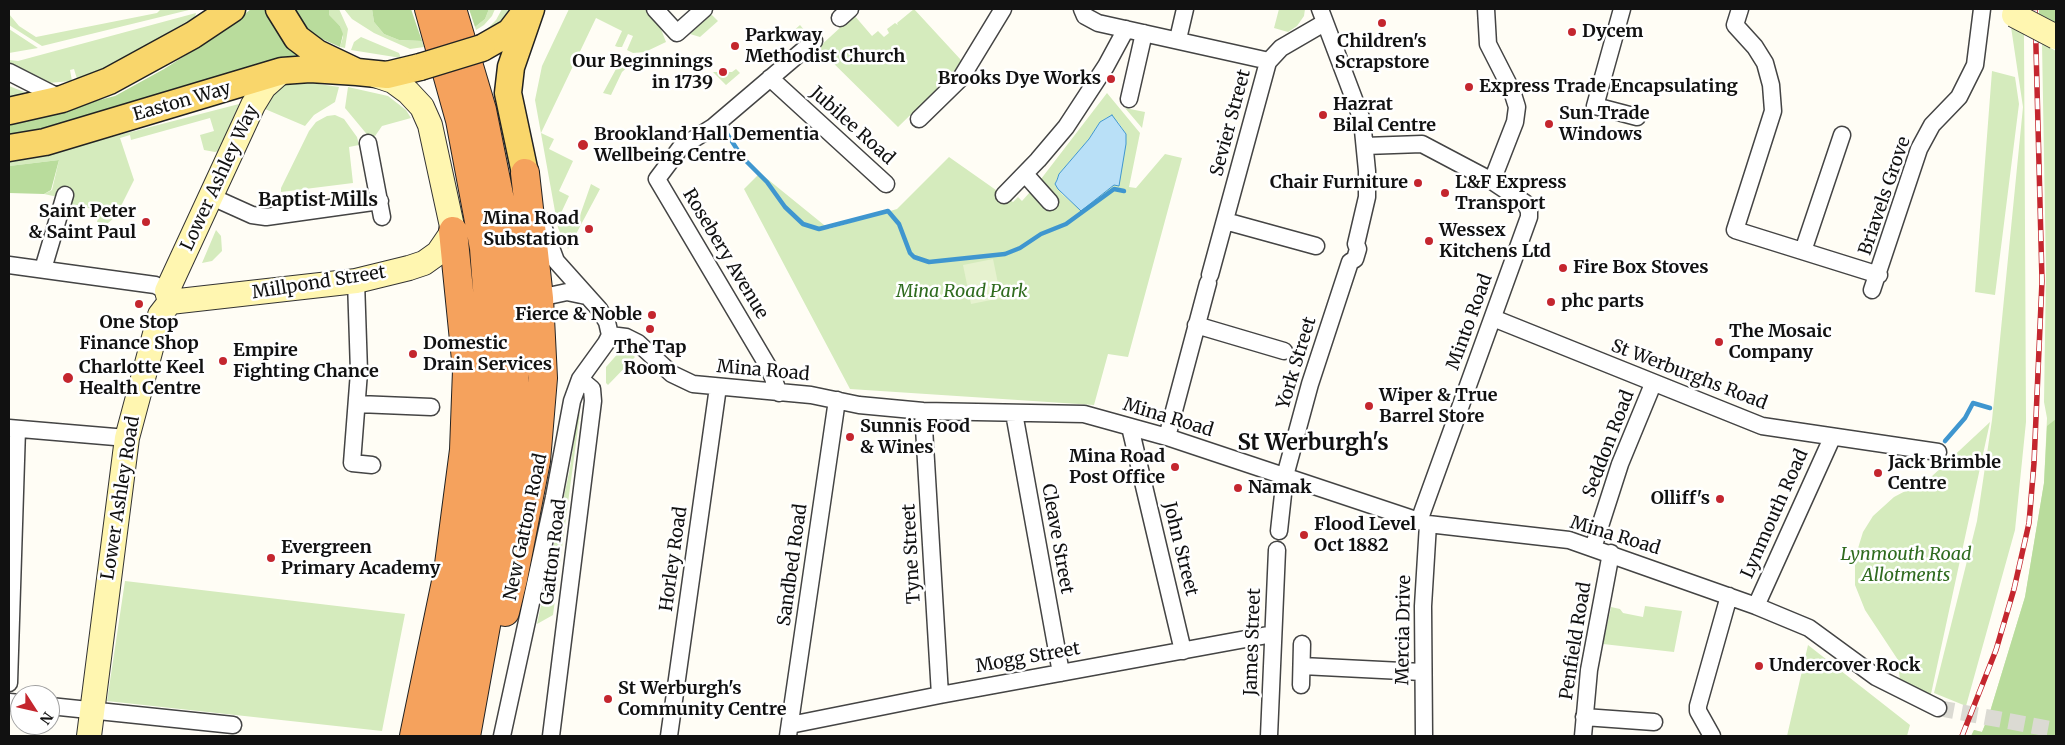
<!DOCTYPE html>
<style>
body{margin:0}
#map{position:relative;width:2065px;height:745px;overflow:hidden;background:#fffdf5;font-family:Merriweather,serif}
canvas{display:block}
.frame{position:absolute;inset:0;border:10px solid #111;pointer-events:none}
.north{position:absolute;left:10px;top:685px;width:50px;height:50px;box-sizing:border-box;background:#fff;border:1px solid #a0a0a0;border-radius:50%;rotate:125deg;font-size:14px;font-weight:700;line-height:20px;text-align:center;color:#111}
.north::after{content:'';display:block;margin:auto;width:18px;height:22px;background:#c4262e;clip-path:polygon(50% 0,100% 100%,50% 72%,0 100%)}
</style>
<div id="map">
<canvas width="2065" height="745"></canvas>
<div class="frame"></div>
<div class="north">N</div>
</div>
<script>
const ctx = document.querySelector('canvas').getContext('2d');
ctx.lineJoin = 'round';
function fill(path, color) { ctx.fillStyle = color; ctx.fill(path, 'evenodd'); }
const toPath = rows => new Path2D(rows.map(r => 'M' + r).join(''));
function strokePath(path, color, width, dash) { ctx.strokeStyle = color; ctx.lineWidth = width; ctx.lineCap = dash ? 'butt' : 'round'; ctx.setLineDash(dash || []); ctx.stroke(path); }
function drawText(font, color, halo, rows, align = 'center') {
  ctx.font = font + ' Merriweather,serif'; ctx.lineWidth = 5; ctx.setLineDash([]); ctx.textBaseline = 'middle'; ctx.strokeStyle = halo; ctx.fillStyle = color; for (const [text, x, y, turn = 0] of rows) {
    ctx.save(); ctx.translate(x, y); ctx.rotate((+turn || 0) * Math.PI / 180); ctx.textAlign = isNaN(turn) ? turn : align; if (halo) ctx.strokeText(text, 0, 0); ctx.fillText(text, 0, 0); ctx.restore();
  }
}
const green = toPath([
 [161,9,193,9,42,46,9,25,9,14,19,26,36,37,157,13],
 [329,9,339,9,348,29,345,48,340,47,343,37,340,26,328,15],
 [344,9,372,9,374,22,384,34,399,40,422,41,424,47,410,49,374,33,352,19],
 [489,9,495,9,492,16,484,25,476,30,475,27,485,19],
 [502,9,514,9,509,16,486,33,485,31,496,20],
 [569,9,646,9,659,24,666,42,645,52,633,53,627,50,633,36,628,34,622,47,618,47,615,46,622,31,596,18,541,133,554,139,549,149,573,161,559,191,569,196,561,213,578,221,591,184,600,189,568,249,558,228,535,100,542,66],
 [914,9,961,60,952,75,948,79,943,77,939,80,936,83,937,89,898,127,818,48,854,15,872,36,878,31,884,37,889,33,887,29,895,23,898,25,897,23],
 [1279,9,1305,9,1304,16,1297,26,1288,32,1274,28],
 [196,13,195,17,104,69,77,79,74,69,70,70,72,81,48,83,9,64,9,60,18,61],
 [711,14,718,21,700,37,690,34],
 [800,25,805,31,795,41,783,40],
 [2011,27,2024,34,2026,422,2015,530,1966,706,1934,693,1977,521,1992,420,2023,107],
 [9,30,9,29,38,48,9,53],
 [361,37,399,53,401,58,351,50,354,42],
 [2042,43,2056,51,2056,736,1971,736,1974,730,1982,732,1989,715,2025,597,2044,483,2047,418,2044,402,2046,271],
 [630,61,631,64,622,72,611,95,603,93,616,69],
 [736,69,740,73,726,85,713,72,732,72],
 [1992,71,2015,77,2019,104,1995,295,1975,292],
 [298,81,339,87,335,102,314,115,305,126,265,109,274,94,282,86],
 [9,86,27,93,9,102],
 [348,87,388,96,406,110,411,118,382,126,373,139,370,138,345,108],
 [1107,93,1140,133,1129,187,1136,188,1165,154,1182,158,1128,357,1108,354,1094,405,850,389,744,189,760,173,829,229,897,209,949,157,1013,202,1018,197,1022,201,1030,192,1047,211,1059,201,1041,179],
 [1108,117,1118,122,1126,134,1114,185,1081,210,1062,194,1055,184,1059,174,1089,139,1100,122],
 [239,104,219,151,215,152,204,150,200,135,214,131,210,118,131,140,130,135,120,138,134,180,116,216,107,224,97,222,100,211,76,205,73,214,65,212,58,197,44,194,52,190,59,160,9,166,9,159,73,147],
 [1125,108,1145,112,1142,128],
 [335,115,344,119,357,137,359,145,349,147,353,183,281,192,281,188,309,131,316,122,327,116],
 [216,230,221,236,222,251,212,261,202,263],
 [621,350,628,350,635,357,608,385,606,383,606,367],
 [580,413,553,615,537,624,570,468,577,420],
 [1990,422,1931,694,1900,682,1898,660,1865,610,1855,585,1855,558,1863,532,1873,516,1894,497,1930,478],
 [125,581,405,614,382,731,107,701],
 [1645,606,1682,611,1674,652,1603,644,1611,607,1620,609,1623,613,1643,617],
 [1808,645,1910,725,1907,736,1787,736]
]);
const forest = toPath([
 [251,9,268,9,298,56,264,62,209,88,9,142,9,123,115,96,164,69,219,34],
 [291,9,329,9,329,15,340,26,343,34,340,47,311,34],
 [372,9,411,9,422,41,399,40,384,34,374,22],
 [469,9,489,9,485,19,475,27],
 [2039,9,2056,9,2056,23,2039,14],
 [59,160,51,190,44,194,9,193,9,166],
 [2056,419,2056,736,1971,736,1974,730,1982,732,1989,715,2025,597,2044,483,2047,426]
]);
const pitch = toPath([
 [993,259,1001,298,971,304,963,265]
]);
const water = toPath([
 [1112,115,1126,134,1126,144,1119,186,1114,185,1081,211,1058,189,1055,184,1057,180,1059,174,1089,139,1100,122,1112,115]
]);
const stream = toPath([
 [724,129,742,157,767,182,785,207,803,224,819,229,888,211,899,224,910,253,914,257,929,262,1005,254,1020,248,1041,234,1066,224,1114,189,1124,191],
 [1945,441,1965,418,1973,403,1990,408]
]);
const streetTunnel = toPath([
 [1938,708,2056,730]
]);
const street = toPath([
 [655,9,677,33,704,9],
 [1082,9,1085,16,1098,23,1269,61],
 [1486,9,1488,44,1512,91,1517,107,1515,122,1492,181],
 [1622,9,1595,106,1637,117],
 [1740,9,1735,25,1755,47,1765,63,1771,85,1773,111,1735,230,1879,275],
 [840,18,850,9],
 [1178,39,1185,9],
 [9,72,62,99],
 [770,78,886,184],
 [1129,99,1144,33],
 [919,119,961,78,1003,9],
 [368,143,382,217],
 [1365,146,1422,144,1492,181,1525,203,1529,211,1529,217,1419,521],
 [1025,174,1050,202],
 [1004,195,1038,160,1066,127,1106,66,1126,29],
 [212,197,252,215,266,217,380,201],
 [1225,221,1316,246],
 [1803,251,1842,135],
 [9,265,155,285,167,291],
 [43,269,65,195],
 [1210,275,1268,62,1281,48,1324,23],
 [356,281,359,372,352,463,372,465],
 [1872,290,1919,149,1932,125,1959,97,1975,65,1982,9],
 [539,298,567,292,586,296],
 [1493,318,1762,426,1938,452],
 [1196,325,1284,351],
 [610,335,626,337,638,343,672,374,693,384,811,395,859,405,923,411,1084,414,1167,437,1428,524,1569,540,1756,606,1809,628,1876,677,1938,708],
 [779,393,769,368,657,179,681,147,713,127,814,41],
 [358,404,431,407],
 [923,411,940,695],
 [1014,413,1061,673],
 [1130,427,1183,651],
 [9,428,127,438],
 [1167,437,1208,283],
 [1279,531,1285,476,1310,384,1350,262,1355,259,1358,249,1356,244,1367,197,1367,171,1362,120,1320,9],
 [1593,548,1620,464,1653,384],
 [1756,606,1832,438],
 [1302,666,1422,672],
 [9,683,17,429],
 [1301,685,1302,644],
 [9,702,20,703],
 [50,706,233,725],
 [1584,717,1654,722],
 [790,725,940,695,1273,634],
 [502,736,554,497,572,401,580,379,606,343,610,335,607,322,599,309,556,261,540,218],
 [551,736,593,401,592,389,580,379],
 [669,736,718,387],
 [788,736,837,400],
 [1269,736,1277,550],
 [1424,736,1423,606,1428,524],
 [1583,736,1589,670,1611,553],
 [1712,736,1698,711,1698,706,1729,596]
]);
const secondary = toPath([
 [170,302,356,281,409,268,424,263,438,253,453,231,430,125,422,107,408,92,393,81,375,75],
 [170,302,167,291,253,105,264,87,282,71],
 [89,736,127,438,160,315,170,302]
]);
const primary = toPath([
 [279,9,297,38,317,53,357,72,387,75,420,67],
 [482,48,510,32,526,11],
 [9,111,62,99,109,81,193,35,232,9],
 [9,148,45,142,282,71,310,69,357,72],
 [525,173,508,93,511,67,531,9]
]);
const highway = toPath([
 [429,9,460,120,484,248,493,369,490,453,472,577,441,736],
 [452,9,482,110,508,240,515,369,512,457,494,581,466,736],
 [505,612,513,579,536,461,543,378,539,298,525,173],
 [414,736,448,572,464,450,467,370,453,231]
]);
const rail = toPath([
 [1962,736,1996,650,2014,589,2029,523,2034,463,2042,281,2035,9]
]);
const secondaryBridge = toPath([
 [2014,15,2056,37]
]);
const primaryBridge = toPath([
 [420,67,482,48]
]);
const markers = [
 [1382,23,5,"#c4262e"],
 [1572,32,5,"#c4262e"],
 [735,46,5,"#c4262e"],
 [723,72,5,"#c4262e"],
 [1111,79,5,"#c4262e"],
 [1469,87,5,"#c4262e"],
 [1323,115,5,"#c4262e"],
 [1549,124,5,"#c4262e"],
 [583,145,6,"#c4262e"],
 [1418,183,5,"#c4262e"],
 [1445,193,5,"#c4262e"],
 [146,222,5,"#c4262e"],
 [589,229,5,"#c4262e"],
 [1429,241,5,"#c4262e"],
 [1563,268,5,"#c4262e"],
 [1551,302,5,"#c4262e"],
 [139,304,5,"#c4262e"],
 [652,315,5,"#c4262e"],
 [650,329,5,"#c4262e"],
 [1719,342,5,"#c4262e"],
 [413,354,5,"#c4262e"],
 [223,361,5,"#c4262e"],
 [68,378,6,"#c4262e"],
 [1369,406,5,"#c4262e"],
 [850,437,5,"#c4262e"],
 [1175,467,5,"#c4262e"],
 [1878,473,5,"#c4262e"],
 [1238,488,5,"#c4262e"],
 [1720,499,5,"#c4262e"],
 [1304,535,5,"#c4262e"],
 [271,558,5,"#c4262e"],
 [1759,666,5,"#c4262e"],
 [608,699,5,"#c4262e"]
];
const poiNames = [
 ["Dycem",1582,32],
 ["Parkway",745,36],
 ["Methodist Church",745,57],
 ["Children's",1382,42,"center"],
 ["Scrapstore",1382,63,"center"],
 ["Our Beginnings",713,62,"right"],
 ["in 1739",713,83,"right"],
 ["Brooks Dye Works",1101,79,"right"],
 ["Express Trade Encapsulating",1479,87],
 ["Hazrat",1333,105],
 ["Bilal Centre",1333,126],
 ["Sun Trade",1559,114],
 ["Windows",1559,135],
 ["Brookland Hall Dementia",594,135],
 ["Wellbeing Centre",594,156],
 ["Chair Furniture",1408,183,"right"],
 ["L&F Express",1455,183],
 ["Transport",1455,204],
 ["Saint Peter",136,212,"right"],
 ["& Saint Paul",136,233,"right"],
 ["Mina Road",579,219,"right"],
 ["Substation",579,240,"right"],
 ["Wessex",1439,231],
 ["Kitchens Ltd",1439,252],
 ["Fire Box Stoves",1573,268],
 ["phc parts",1561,302],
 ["Fierce & Noble",642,315,"right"],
 ["One Stop",139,323,"center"],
 ["Finance Shop",139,344,"center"],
 ["The Mosaic",1729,332],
 ["Company",1729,353],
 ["Domestic",423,344],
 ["Drain Services",423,365],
 ["The Tap",650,348,"center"],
 ["Room",650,369,"center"],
 ["Empire",233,351],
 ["Fighting Chance",233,372],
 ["Charlotte Keel",79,368],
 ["Health Centre",79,389],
 ["Wiper & True",1379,396],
 ["Barrel Store",1379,417],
 ["Sunnis Food",860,427],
 ["& Wines",860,448],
 ["Mina Road",1165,457,"right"],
 ["Post Office",1165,478,"right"],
 ["Jack Brimble",1888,463],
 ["Centre",1888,484],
 ["Namak",1248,488],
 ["Olliff's",1710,499,"right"],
 ["Flood Level",1314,525],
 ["Oct 1882",1314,546],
 ["Evergreen",281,548],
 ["Primary Academy",281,569],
 ["Undercover Rock",1769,666],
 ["St Werburgh's",618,689],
 ["Community Centre",618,710]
];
const streetNames = [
 ["Easton Way",182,102,-16],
 ["Sevier Street",1231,123,-75],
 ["Jubilee Road",852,126,42],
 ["Lower Ashley Way",220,178,-65],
 ["Briavels Grove",1885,196,-71],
 ["Rosebery Avenue",725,254,59],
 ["Millpond Street",319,283,-9],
 ["Minto Road",1470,322,-70],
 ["York Street",1297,363,-73],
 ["Mina Road",763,371,5],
 ["St Werburghs Road",1689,375,21],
 ["Mina Road",1168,418,17],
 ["Seddon Road",1609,444,-69],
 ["Lower Ashley Road",121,498,-81],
 ["Lynmouth Road",1775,514,-66],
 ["New Gatton Road",526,527,-78],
 ["Mina Road",1615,536,17],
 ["Cleave Street",1057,539,80],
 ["John Street",1180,549,76],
 ["Gatton Road",554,552,-83],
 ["Tyne Street",912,554,-93],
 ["Horley Road",674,559,-82],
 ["Sandbed Road",793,565,-82],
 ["Mercia Drive",1404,630,-89],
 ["Penfield Road",1576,641,-81],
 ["James Street",1253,642,-88],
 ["Mogg Street",1028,658,-10]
];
const parkNames = [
 ["Mina Road Park",962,292],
 ["Lynmouth Road",1906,555],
 ["Allotments",1906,576]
];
const neighbourhoodNames = [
 ["Baptist Mills",318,201]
];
const districtNames = [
 ["St Werburgh's",1313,444]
];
fill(green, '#d5ebbd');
fill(forest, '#b9dc9c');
fill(pitch, '#e6f2cf');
fill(water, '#b9e0f7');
strokePath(water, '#3f96cf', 1);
strokePath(stream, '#3f96cf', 4.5);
strokePath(streetTunnel, '#dbdad3', 16, [16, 8]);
strokePath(street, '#444', 19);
strokePath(secondary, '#333', 26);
strokePath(primary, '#222', 29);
strokePath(highway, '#222', 30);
strokePath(street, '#fff', 16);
strokePath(secondary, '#fff6b0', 24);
strokePath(primary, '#f9d66b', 26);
strokePath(highway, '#f5a25d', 28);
strokePath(rail, '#c4262e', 5.5);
strokePath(rail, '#fff', 4, [11]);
strokePath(secondaryBridge, '#333', 26, []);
strokePath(primaryBridge, '#222', 29, []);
strokePath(secondaryBridge, '#fff6b0', 24);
strokePath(primaryBridge, '#f9d66b', 26);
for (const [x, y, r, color] of markers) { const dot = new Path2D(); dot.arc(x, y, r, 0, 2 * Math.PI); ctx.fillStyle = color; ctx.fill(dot); strokePath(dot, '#fff', 2); }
drawText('bold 18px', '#111', '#fff', poiNames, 'left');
drawText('18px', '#111', '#fff', streetNames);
drawText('italic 18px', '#2f6b1f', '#fff', parkNames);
drawText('bold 19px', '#111', '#fff', neighbourhoodNames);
drawText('bold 22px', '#111', '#fff', districtNames);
</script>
